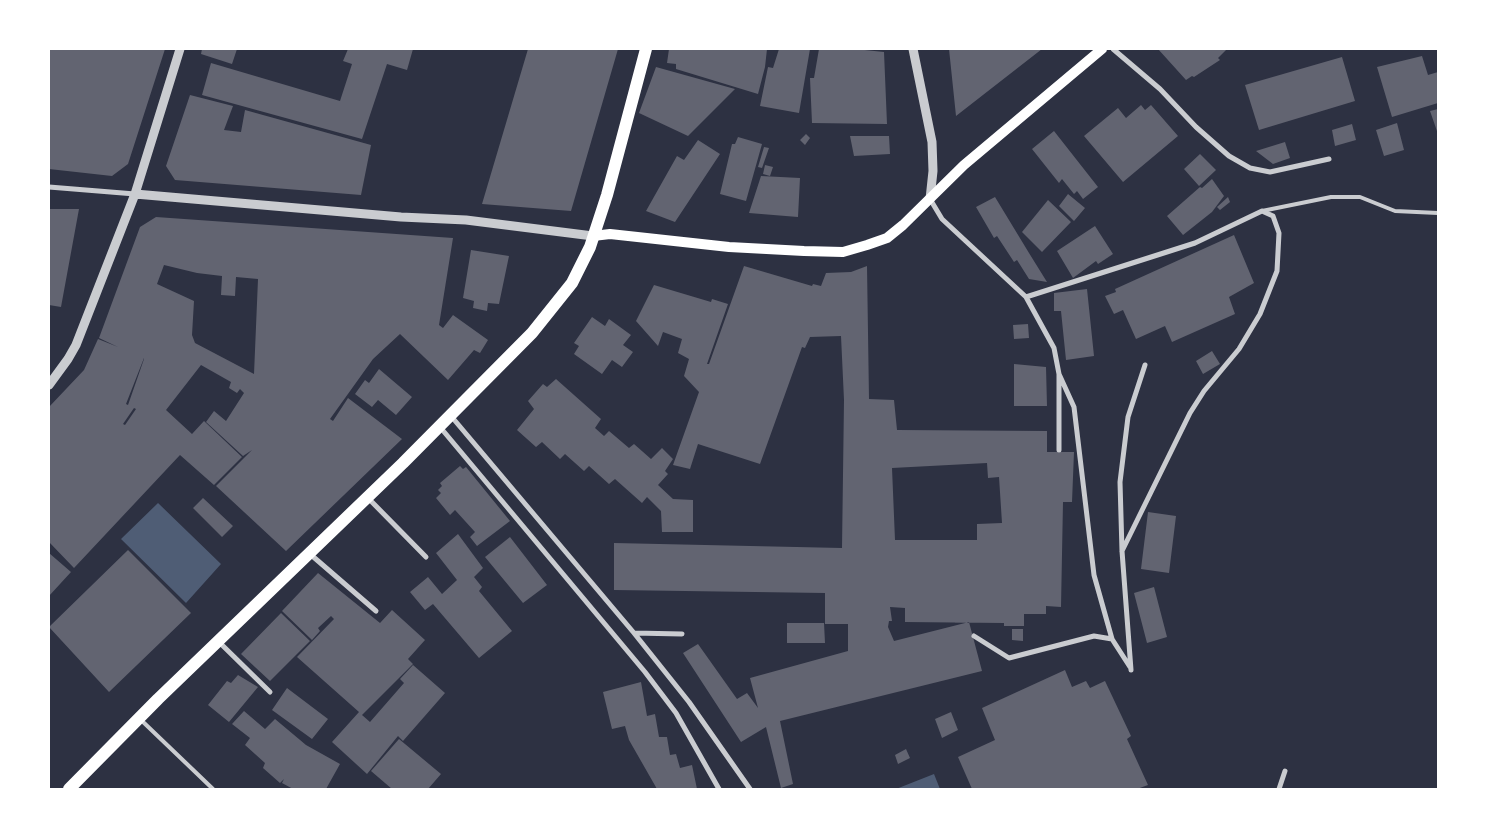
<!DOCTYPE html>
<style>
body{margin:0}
#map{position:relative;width:1487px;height:838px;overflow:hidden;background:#2d3142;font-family:Arial,sans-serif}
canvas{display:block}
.frame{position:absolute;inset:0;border:50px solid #fff;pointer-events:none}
</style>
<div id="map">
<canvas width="1487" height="838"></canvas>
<div class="frame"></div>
</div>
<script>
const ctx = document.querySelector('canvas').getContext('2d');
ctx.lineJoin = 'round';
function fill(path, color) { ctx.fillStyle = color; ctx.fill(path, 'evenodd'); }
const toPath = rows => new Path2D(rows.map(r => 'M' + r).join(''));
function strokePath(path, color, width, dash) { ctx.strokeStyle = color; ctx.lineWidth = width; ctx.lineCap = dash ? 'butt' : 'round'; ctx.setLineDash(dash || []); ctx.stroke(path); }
const water = toPath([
 [158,503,221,564,186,603,121,539],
 [934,774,940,789,896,789]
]);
const building = toPath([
 [49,49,165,49,128,164,112,176,49,169],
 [202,49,237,49,232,64,201,54],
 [348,49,413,49,407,70,387,64,362,139,202,95,211,63,340,101,352,64,343,61],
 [528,49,618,49,571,211,482,204],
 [669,49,767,49,765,67,758,94,676,69,676,64,667,63],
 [779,49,810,49,799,113,760,106,768,67,773,68],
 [819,49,855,49,884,52,887,124,812,123,810,78,814,78],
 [949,49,1042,49,956,116],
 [1158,49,1227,49,1218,58,1220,60,1194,77,1192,76,1186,80],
 [1422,56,1428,75,1438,72,1438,103,1392,117,1377,67],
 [1342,57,1355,101,1259,130,1245,85],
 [656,67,735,89,688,136,639,113],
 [190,95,233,106,224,130,241,132,245,110,371,145,361,195,175,180,166,166],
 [1141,105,1145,110,1151,105,1178,136,1123,182,1084,136,1118,108,1126,118],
 [1438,109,1438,134,1430,111],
 [1397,123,1404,150,1384,156,1376,130],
 [1352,124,1356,140,1335,146,1332,130],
 [1054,131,1098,187,1083,199,1077,191,1074,194,1062,179,1059,183,1032,149],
 [806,134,810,138,805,145,800,140],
 [850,136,889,136,890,154,854,156],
 [738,137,762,144,746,201,720,194,732,144,735,144],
 [698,140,720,154,675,222,646,211,677,156,684,160],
 [1285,142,1290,158,1273,164,1256,151],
 [764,147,769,148,762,168,758,167],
 [1200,154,1216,170,1199,186,1184,169],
 [765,165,773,167,770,176,763,174],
 [761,176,800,178,798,217,749,213],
 [1212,179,1224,196,1212,212,1183,235,1167,216,1200,187,1202,188],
 [1068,194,1085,208,1074,221,1059,206],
 [995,197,1029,253,1047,282,1029,279,1017,260,1014,262,997,236,994,238,976,207],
 [1228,197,1230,202,1220,210,1217,207],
 [1048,200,1071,222,1042,252,1022,232],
 [49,209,79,209,61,307,49,305],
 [156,217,453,238,439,325,443,328,453,315,488,340,480,353,474,350,448,380,400,334,373,359,330,419,333,421,348,398,402,439,286,551,216,486,252,450,243,456,206,422,214,411,226,421,244,393,240,389,237,393,229,388,231,382,201,365,166,410,192,434,204,421,242,457,214,485,180,455,74,568,49,542,49,407,84,370,98,339,118,347,99,338,140,227],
 [164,265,197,273,222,276,221,295,235,296,236,277,258,279,254,374,195,343,192,335,194,301,157,284],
 [144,358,144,359,128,405,126,404],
 [134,408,136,409,125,425,123,424],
 [1095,226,1113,254,1098,264,1096,261,1073,278,1057,251],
 [1234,235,1254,283,1229,297,1235,314,1172,342,1165,326,1136,339,1123,310,1114,314,1105,296,1116,292,1115,289],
 [471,250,509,256,499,304,488,303,487,311,473,308,474,301,463,298],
 [744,266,812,286,813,284,821,286,826,273,851,272,867,266,869,399,894,400,897,430,1047,431,1047,452,1074,452,1072,502,1063,502,1061,607,1046,606,1046,614,1024,614,1024,626,1004,626,1004,623,905,622,905,608,890,607,892,621,889,621,888,627,894,641,969,622,982,671,780,721,793,784,781,788,766,727,741,742,683,653,698,644,737,699,747,693,758,708,750,678,848,651,848,624,825,624,825,593,614,590,614,543,842,548,844,400,841,336,810,337,805,348,802,347,760,464,698,444,690,469,673,465,699,392,684,376,689,359,678,353,682,339,663,332,658,346,636,321,654,285,711,302,712,299,728,304,707,364,709,364],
 [987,463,988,478,999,477,1002,523,977,524,977,540,895,540,892,468],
 [1087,289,1094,356,1066,360,1061,311,1054,311,1054,293],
 [592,317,605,326,609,319,631,335,623,345,633,352,622,367,612,360,602,374,574,354,579,346,574,343],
 [1028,324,1029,338,1014,339,1013,325],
 [1212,351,1220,364,1203,374,1196,361],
 [1014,364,1046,367,1047,406,1014,406],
 [379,369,412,397,396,415,378,400,372,407,355,394,365,380,369,383],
 [556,379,601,419,595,428,604,436,609,431,629,448,634,444,651,459,662,448,673,459,665,471,668,474,658,485,673,499,693,500,693,532,662,532,661,511,647,497,642,503,615,479,609,484,589,466,584,471,565,454,560,459,542,442,536,447,517,430,534,409,528,401,543,384,547,387],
 [460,466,463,469,466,467,510,521,477,546,470,537,475,532,455,510,450,515,436,498,441,493,438,490,442,486,440,483],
 [203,498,233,526,222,537,193,508],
 [1148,512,1176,516,1169,573,1141,569],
 [458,534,483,568,474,577,482,587,479,591,512,631,479,658,433,604,425,610,410,592,428,577,442,594,457,580,436,553],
 [510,537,547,585,523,603,485,557],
 [128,550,191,613,109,692,49,627],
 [49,553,71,572,49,596],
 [318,573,380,623,392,610,425,640,408,659,413,664,362,715,370,722,404,683,400,679,413,665,445,693,403,741,398,736,367,774,332,742,359,712,297,657,334,619,331,616,318,628,320,631,312,640,282,611],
 [1154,587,1167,637,1147,643,1134,593],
 [281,613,310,641,270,681,241,654],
 [787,623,824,623,825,643,787,643],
 [1012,629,1023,629,1023,641,1012,640],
 [1065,670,1072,687,1086,681,1090,688,1105,681,1131,736,1127,739,1148,785,1137,789,972,789,958,757,995,740,982,708],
 [238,675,258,687,229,722,208,705,227,681,231,683],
 [641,682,647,716,655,714,659,737,667,737,670,755,676,754,680,768,692,765,697,789,657,789,629,740,625,726,612,729,603,692],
 [287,688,328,719,312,739,272,710],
 [244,711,265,729,275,719,306,745,340,764,326,789,293,789,282,783,284,779,280,783,263,768,265,763,245,745,250,738,232,724],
 [951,712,958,730,942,738,935,719],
 [399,739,441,774,428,789,392,789,371,771],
 [906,749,910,758,898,764,895,755]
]);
const service = toPath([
 [1262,211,1331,197,1360,197,1395,211,1438,213],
 [141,720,213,789]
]);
const minor = toPath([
 [1113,49,1160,89,1196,127,1229,156,1250,168,1270,172,1329,159],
 [49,187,135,194],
 [930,199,942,219,1026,297,1054,348,1059,374,1059,450],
 [1026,297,1195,243,1262,211,1273,216,1279,233,1277,271,1260,314,1239,349,1204,391,1190,413,1122,551],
 [1059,374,1074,407,1094,575,1112,639,1130,667],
 [451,416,634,633,682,634],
 [440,427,645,672,676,713,719,789],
 [368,498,426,557],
 [310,554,376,611],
 [634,633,689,702,750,789],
 [974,636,1009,658,1094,636,1112,639],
 [219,642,270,692],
 [1131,670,1122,551,1120,482,1128,417,1145,365],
 [1279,789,1285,771]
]);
const tertiary = toPath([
 [913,49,932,142,933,171,930,199],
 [135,194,401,217,466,220,593,236],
 [49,385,68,359,76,345,135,194,180,49]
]);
const secondary = toPath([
 [593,236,610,234,729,247,804,251,843,252,867,245,887,238,903,225,964,165,1102,49]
]);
const primary = toPath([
 [69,789,158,699,403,463,532,333,572,283,590,247,607,195,646,49]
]);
fill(water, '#4f5d75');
fill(building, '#626471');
strokePath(service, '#caccd0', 4);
strokePath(minor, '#caccd0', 5);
strokePath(tertiary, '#caccd0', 9);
strokePath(secondary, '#fff', 10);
strokePath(primary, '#fff', 12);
</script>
